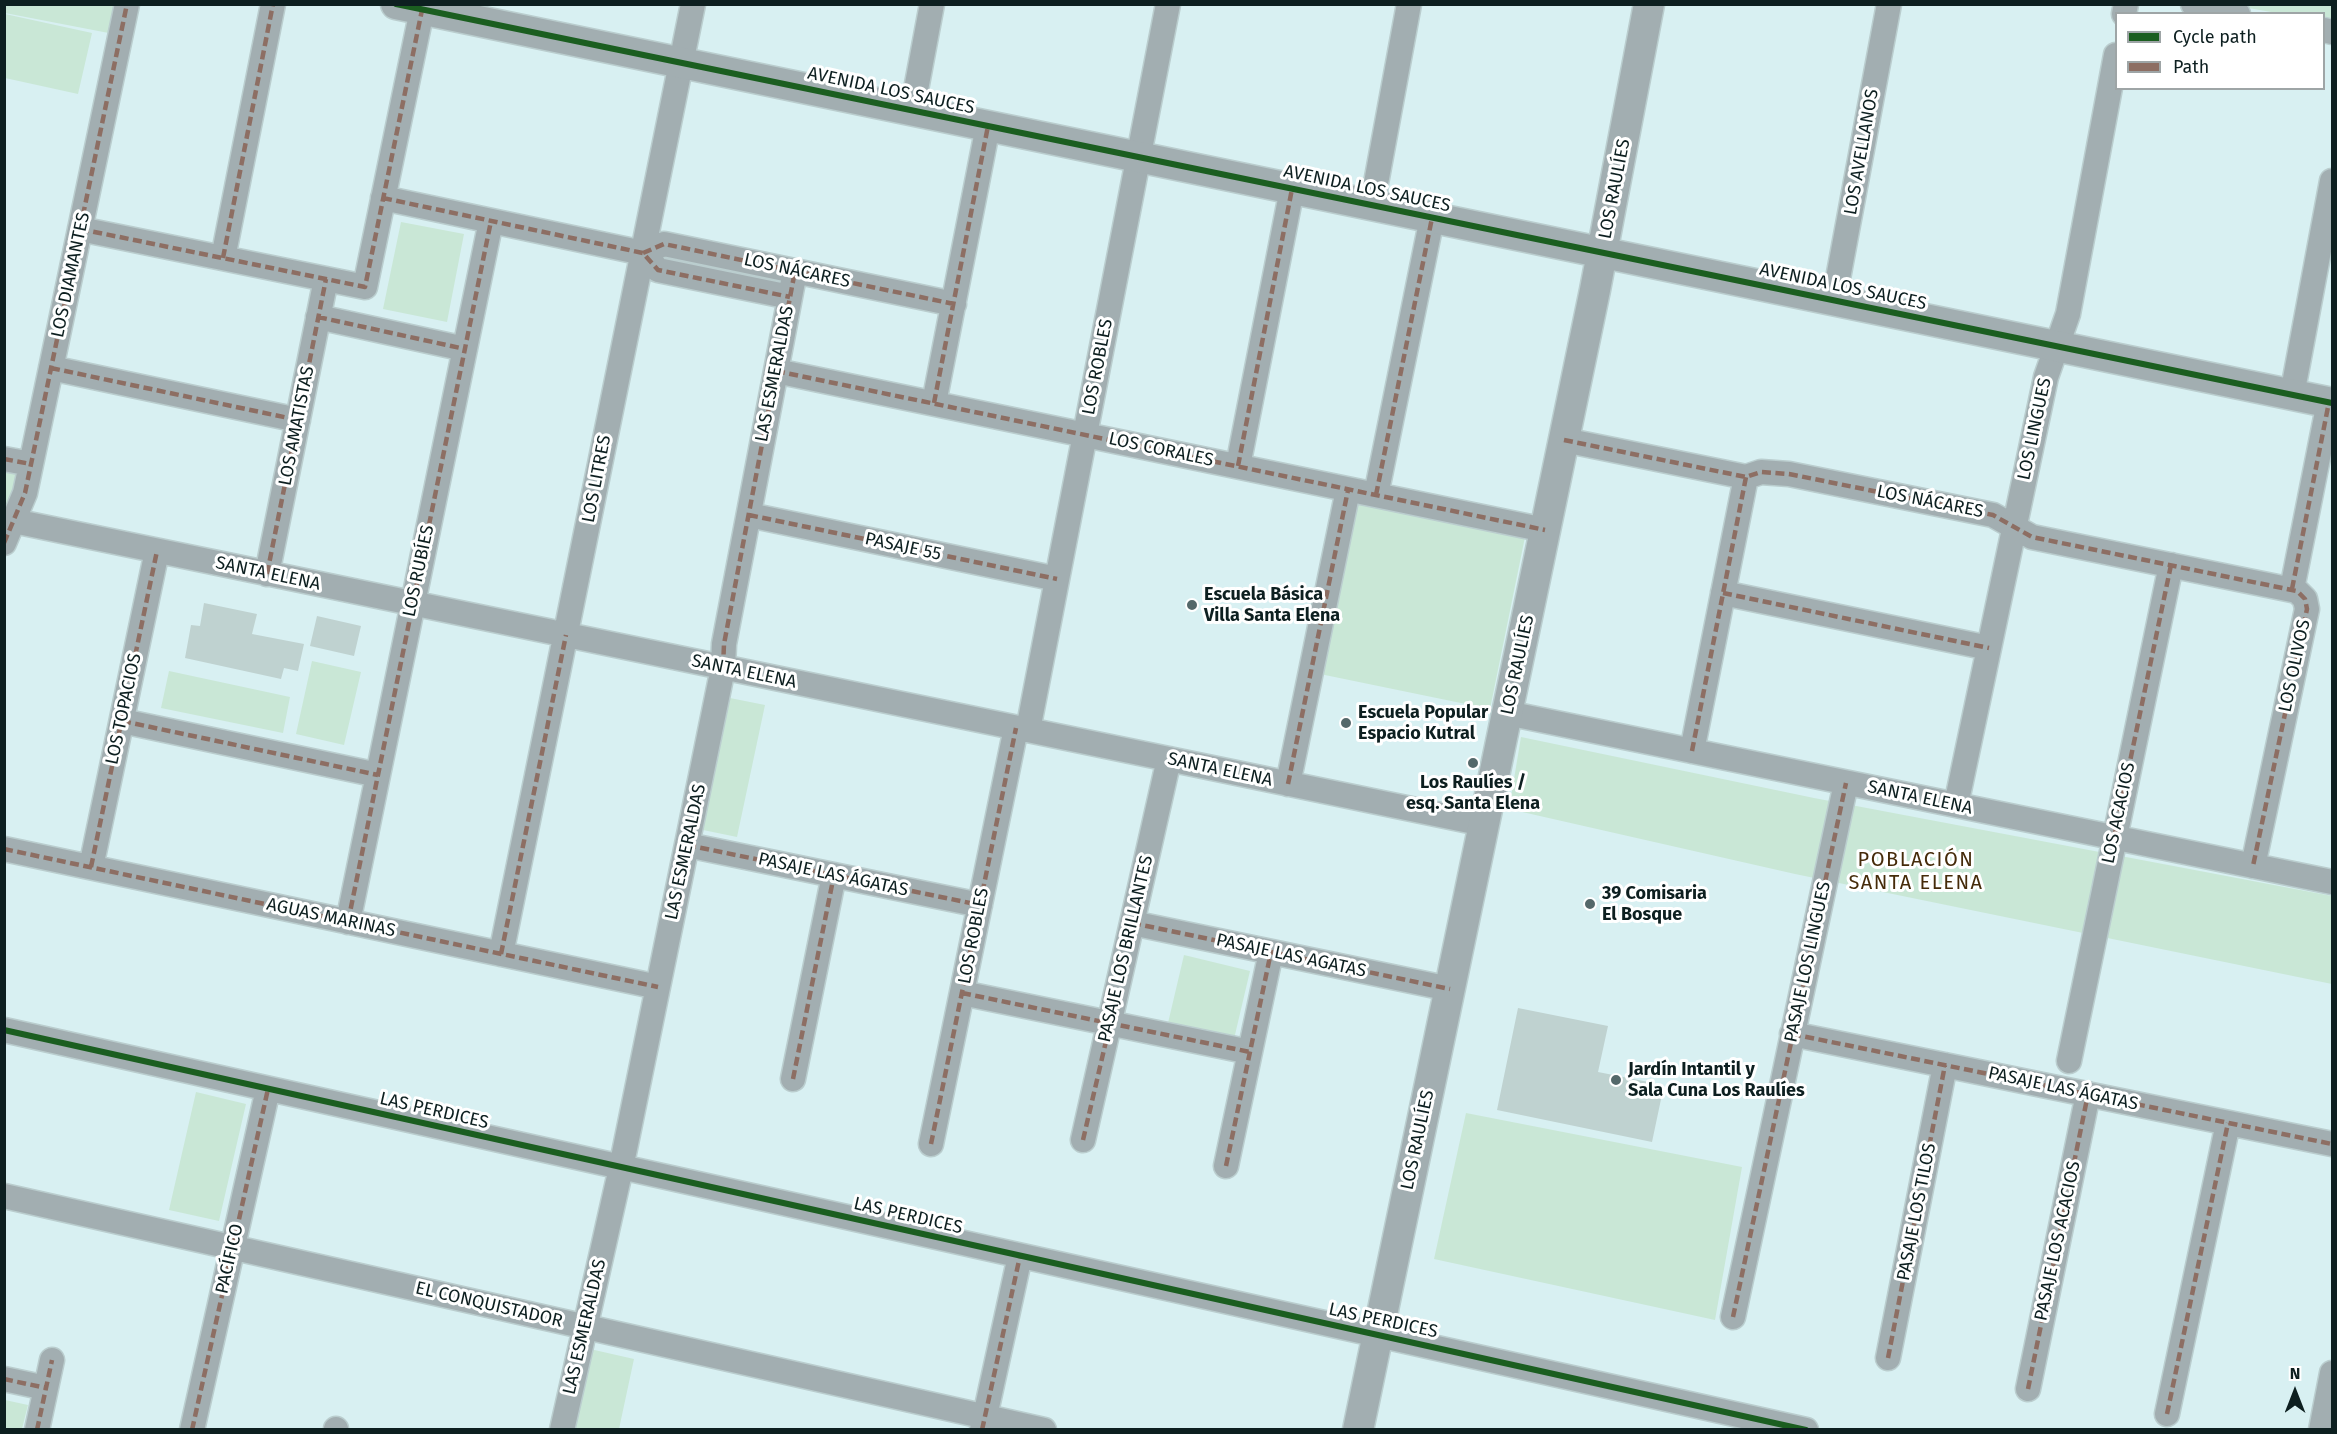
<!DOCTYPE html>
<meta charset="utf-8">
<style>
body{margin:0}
#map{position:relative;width:2337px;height:1434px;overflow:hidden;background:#d8f0f2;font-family:"Fira Sans",sans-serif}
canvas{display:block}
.frame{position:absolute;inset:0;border:6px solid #0d1f20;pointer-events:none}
.legend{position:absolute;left:2115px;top:12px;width:210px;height:78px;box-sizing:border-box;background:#fff;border:2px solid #9ea5a6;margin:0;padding:8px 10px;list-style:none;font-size:18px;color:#0d1f20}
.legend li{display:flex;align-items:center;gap:12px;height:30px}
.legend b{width:30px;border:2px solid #9ea5a6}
.north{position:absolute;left:2265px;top:1362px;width:60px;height:60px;-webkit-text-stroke:4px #fff;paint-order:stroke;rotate:0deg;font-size:16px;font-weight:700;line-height:24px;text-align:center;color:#0d1f20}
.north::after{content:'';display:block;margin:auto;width:21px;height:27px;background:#0d1f20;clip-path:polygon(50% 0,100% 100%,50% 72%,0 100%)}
</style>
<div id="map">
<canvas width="2337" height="1434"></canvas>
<div class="frame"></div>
<ul class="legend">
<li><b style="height:8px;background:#1b5e20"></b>Cycle path</li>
<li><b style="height:8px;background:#8d6e63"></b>Path</li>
</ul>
<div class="north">N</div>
</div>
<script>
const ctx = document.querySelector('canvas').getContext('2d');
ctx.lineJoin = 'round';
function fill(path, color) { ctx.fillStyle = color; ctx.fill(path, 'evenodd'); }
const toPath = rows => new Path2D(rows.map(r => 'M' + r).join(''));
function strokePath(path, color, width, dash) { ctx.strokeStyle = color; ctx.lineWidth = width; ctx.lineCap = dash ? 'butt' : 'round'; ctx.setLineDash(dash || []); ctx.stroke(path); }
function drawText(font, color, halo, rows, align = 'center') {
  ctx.font = font + ' "Fira Sans",sans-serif'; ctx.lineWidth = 6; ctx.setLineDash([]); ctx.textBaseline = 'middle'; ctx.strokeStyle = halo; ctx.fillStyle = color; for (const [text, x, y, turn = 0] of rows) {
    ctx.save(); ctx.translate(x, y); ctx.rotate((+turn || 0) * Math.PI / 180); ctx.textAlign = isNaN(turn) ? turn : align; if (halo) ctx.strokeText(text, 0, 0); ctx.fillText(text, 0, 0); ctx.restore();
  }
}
const green = toPath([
 [4,5,125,5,119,35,5,13],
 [2231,5,2332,5,2332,24,2324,23,2324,14,2277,13],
 [5,14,92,33,78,94,5,78],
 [401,222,464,234,447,322,383,309],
 [4,469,19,472,13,506,5,504],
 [1354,503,1525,537,1490,709,1320,674],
 [312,661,361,672,344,745,296,734],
 [169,671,290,697,283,733,161,708],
 [730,698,765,705,737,837,703,830],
 [1521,737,1814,798,2332,896,2332,984,1795,874,1509,809],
 [1184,955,1250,971,1234,1039,1168,1023],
 [196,1092,246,1104,219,1221,169,1210],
 [1466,1113,1742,1167,1715,1320,1434,1259],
 [590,1349,634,1359,619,1429,572,1430],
 [5,1400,28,1405,22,1429,5,1429]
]);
const building = toPath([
 [204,603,257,614,252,634,304,644,298,671,284,668,281,679,185,658,191,625,200,626],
 [317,616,361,626,354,656,310,646],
 [1518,1008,1608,1026,1598,1072,1664,1085,1652,1142,1497,1110]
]);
const minor = toPath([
 [2193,4,2238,14],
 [2124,14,2126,4],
 [2324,30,2332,32],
 [912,111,932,4],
 [383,198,643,253,658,270,790,297],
 [1372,205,1409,4],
 [80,229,365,287,422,10],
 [643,253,664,244,954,304],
 [223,258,273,4],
 [1834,300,1889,4],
 [318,317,465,349],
 [51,368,298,420],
 [776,371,1545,530],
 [2292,395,2332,181],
 [934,403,988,126],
 [1564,440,1746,477,1761,472,1789,474,1993,515,2032,537,2297,591,2305,599,2307,609,2253,866],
 [4,459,31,464],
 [1238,466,1292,189],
 [1376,495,1432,218],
 [749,515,1057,579],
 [4,519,1484,824],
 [4,543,25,493,127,4],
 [267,574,326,279],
 [2292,589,2329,402],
 [1723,593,1989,648],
 [1507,713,2332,882],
 [122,721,378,775],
 [1028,730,1168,4],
 [1692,751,1746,477],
 [1288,784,1348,490],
 [1956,805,2046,377,2068,314,2116,55],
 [687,845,980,905],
 [4,849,658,987],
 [91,867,157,551],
 [348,922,491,221],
 [1132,923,1450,989],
 [501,954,693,4],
 [962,993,1250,1052],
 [4,1030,1806,1430],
 [1792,1034,2332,1144],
 [2069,1061,2171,565],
 [793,1079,834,875],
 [1083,1140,1169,759],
 [931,1144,1016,728],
 [1226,1166,1271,952],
 [4,1196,1044,1430],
 [1733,1317,1846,783],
 [1888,1358,1945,1065],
 [4,1379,46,1388],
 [2028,1389,2088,1094],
 [2167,1414,2228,1123],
 [37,1430,52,1360],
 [192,1430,268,1089],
 [336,1430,336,1429],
 [562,1430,621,1168,723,668,724,644,795,271],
 [982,1430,1020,1256],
 [2321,1430,2332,1373]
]);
const tertiary = toPath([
 [396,4,2332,403],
 [1358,1430,1595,290,1649,4]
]);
const quiet = toPath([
 [383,198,643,253,658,270,790,297],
 [80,229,365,287,422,10],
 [643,253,664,244,954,304],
 [223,258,273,4],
 [318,317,465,349],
 [51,368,298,420],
 [776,371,1545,530],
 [934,403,988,126],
 [1564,440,1746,477,1761,472,1789,474,1993,515,2032,537,2297,591,2305,599,2307,609,2253,866],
 [4,459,31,464],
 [1238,466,1292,189],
 [1376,495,1432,218],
 [749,515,1057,579],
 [4,543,25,493,127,4],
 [267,574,326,279],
 [2292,589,2329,402],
 [1723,593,1989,648],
 [723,668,724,644,795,271],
 [122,721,378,775],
 [1692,751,1746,477],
 [1288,784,1348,490],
 [2114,838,2171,565],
 [687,845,980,905],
 [4,849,658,987],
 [91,867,157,551],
 [348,922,491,221],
 [1132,923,1450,989],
 [501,954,566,635],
 [962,993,1250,1052],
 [1792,1034,2332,1144],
 [793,1079,834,875],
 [1083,1140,1110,1024],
 [931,1144,1016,728],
 [1226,1166,1271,952],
 [1733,1317,1846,783],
 [1888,1358,1945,1065],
 [4,1379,46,1388],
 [2028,1389,2088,1094],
 [2167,1414,2228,1123],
 [37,1430,52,1360],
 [192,1430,268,1089],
 [336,1430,336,1429],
 [982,1430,1020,1256]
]);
const cycleway = toPath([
 [396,4,2332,403],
 [4,1030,1806,1430]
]);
const markers = [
 [1192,605,6,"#54686a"],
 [1346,723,6,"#54686a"],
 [1473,763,6,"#54686a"],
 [1590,904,6,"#54686a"],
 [1616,1080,6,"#54686a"]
];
const streetNames = [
 ["AVENIDA LOS SAUCES",891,91,12],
 ["LOS AVELLANOS",1862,152,-80],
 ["AVENIDA LOS SAUCES",1367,189,12],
 ["LOS RAULÍES",1615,189,-79],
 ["LOS NÁCARES",797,271,12],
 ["LOS DIAMANTES",71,275,-78],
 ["AVENIDA LOS SAUCES",1843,287,12],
 ["LOS ROBLES",1098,367,-79],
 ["LAS ESMERALDAS",775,374,-79],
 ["LOS AMATISTAS",297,426,-79],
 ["LOS LINGUES",2035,429,-78],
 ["LOS CORALES",1161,450,12],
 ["LOS LITRES",597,479,-79],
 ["LOS NÁCARES",1930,502,11],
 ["PASAJE 55",903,547,12],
 ["LOS RUBÍES",419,571,-78],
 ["SANTA ELENA",268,574,12],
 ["LOS RAULÍES",1518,665,-78],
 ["LOS OLIVOS",2295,666,-78],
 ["SANTA ELENA",744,672,12],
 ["LOS TOPACIOS",124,709,-78],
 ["SANTA ELENA",1220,770,12],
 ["SANTA ELENA",1920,798,12],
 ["LOS ACACIOS",2119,813,-78],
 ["LAS ESMERALDAS",686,852,-78],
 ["PASAJE LAS ÁGATAS",833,875,12],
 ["AGUAS MARINAS",331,918,12],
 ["LOS ROBLES",974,936,-79],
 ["PASAJE LOS BRILLANTES",1126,949,-77],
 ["PASAJE LAS AGATAS",1291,956,12],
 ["PASAJE LOS LINGUES",1808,962,-78],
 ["PASAJE LAS ÁGATAS",2063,1089,12],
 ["LAS PERDICES",434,1111,13],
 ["LOS RAULÍES",1418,1140,-78],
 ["PASAJE LOS TILOS",1917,1212,-79],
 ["LAS PERDICES",908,1216,13],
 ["PASAJE LOS ACACIOS",2058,1241,-78],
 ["PACÍFICO",230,1259,-77],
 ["EL CONQUISTADOR",489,1305,13],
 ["LAS PERDICES",1383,1321,12],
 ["LAS ESMERALDAS",585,1327,-77]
];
const poiNames = [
 ["Escuela Básica",1204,595],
 ["Villa Santa Elena",1204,616],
 ["Escuela Popular",1358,713],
 ["Espacio Kutral",1358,734],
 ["Los Raulíes /",1473,783,"center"],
 ["esq. Santa Elena",1473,804,"center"],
 ["39 Comisaria",1602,894],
 ["El Bosque",1602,915],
 ["Jardín Intantil y",1628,1070],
 ["Sala Cuna Los Raulíes",1628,1091]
];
const neighbourhoodNames = [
 ["POBLACIÓN",1916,860],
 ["SANTA ELENA",1916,883]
];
fill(green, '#c9e7d6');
fill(building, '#bfd2d0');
strokePath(minor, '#bacdce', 27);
strokePath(tertiary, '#bacdce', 33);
strokePath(minor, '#a2aeb1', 24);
strokePath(tertiary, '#a2aeb1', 30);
strokePath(quiet, '#8d6e63', 4.5, [9, 4.5]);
strokePath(cycleway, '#1b5e20', 6);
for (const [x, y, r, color] of markers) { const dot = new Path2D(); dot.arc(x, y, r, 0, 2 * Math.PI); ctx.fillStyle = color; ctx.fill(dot); strokePath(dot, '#fff', 2); }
drawText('18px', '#0d1f20', '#fff', streetNames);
drawText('bold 18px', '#0d1f20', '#fff', poiNames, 'left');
ctx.letterSpacing = '1.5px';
drawText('20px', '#452b0a', '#fff', neighbourhoodNames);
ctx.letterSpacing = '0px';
</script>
